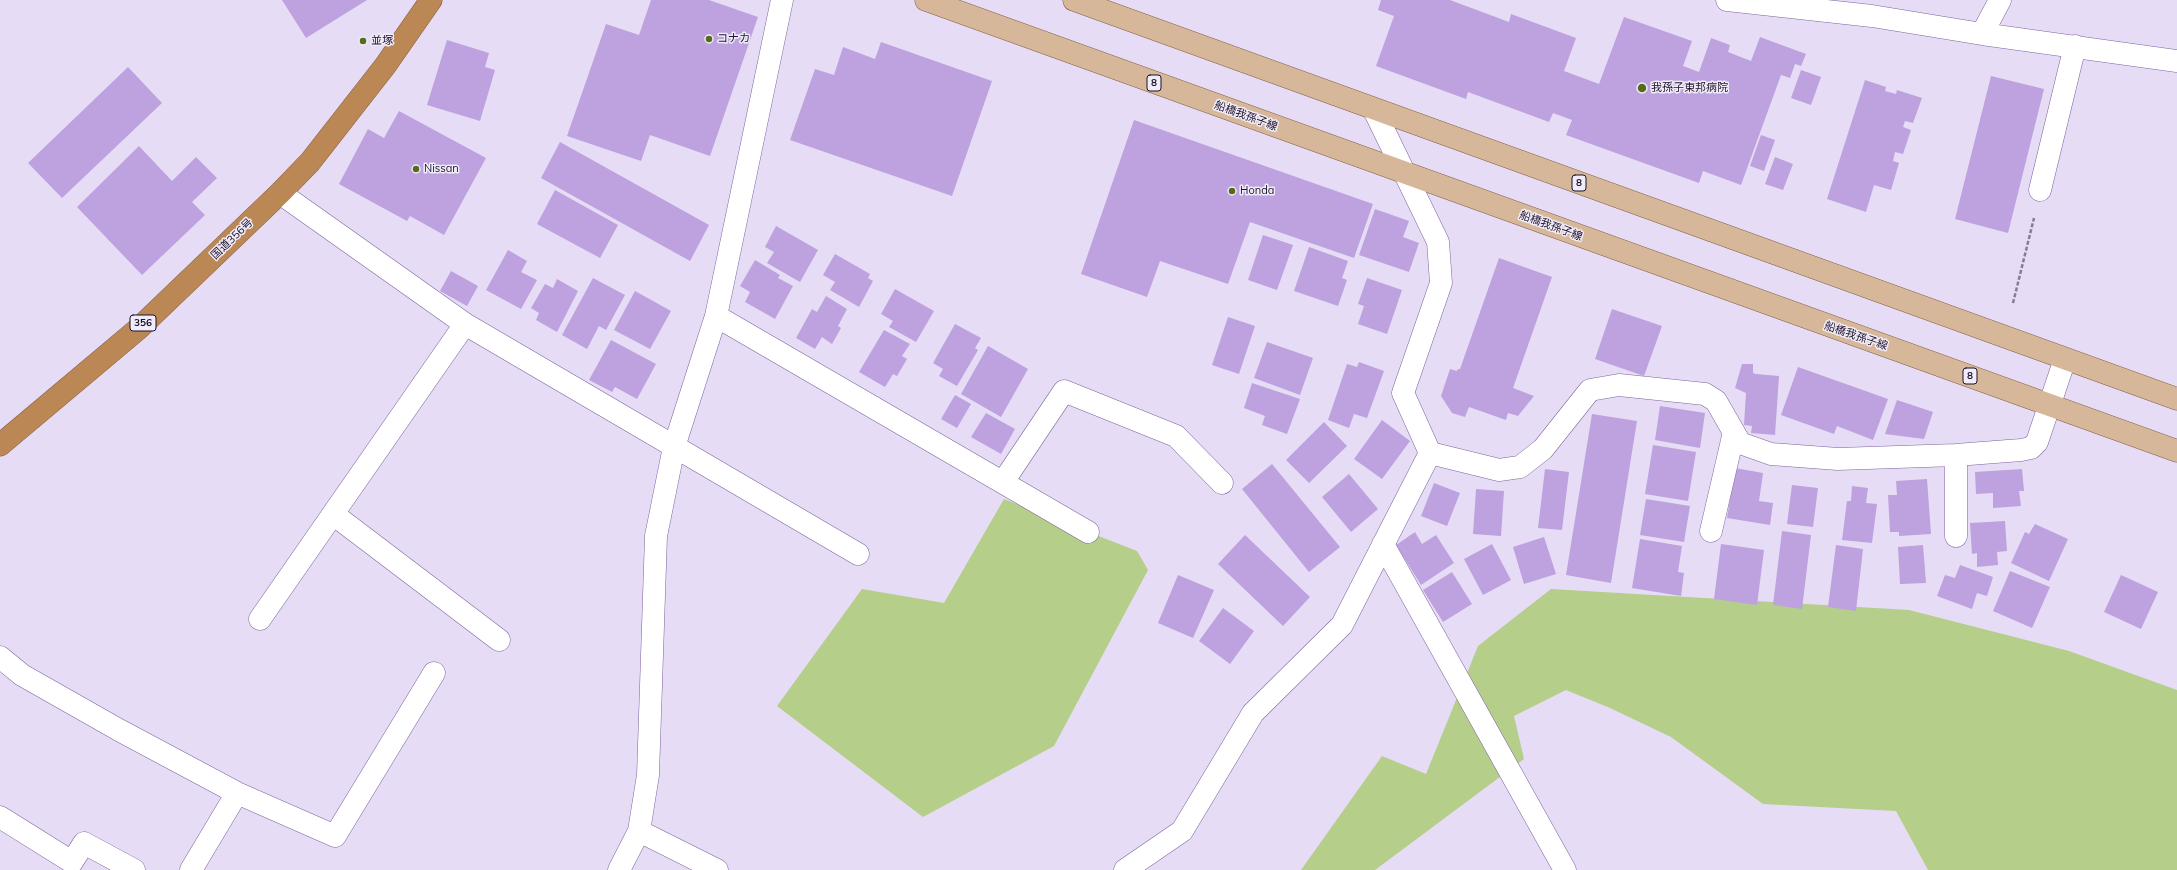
<!DOCTYPE html>
<meta charset="utf-8">
<style>
body{margin:0}
canvas{display:block;background:#e6dcf5}
</style>
<canvas width="2177" height="870"></canvas>
<script>
const ctx = document.querySelector('canvas').getContext('2d');
ctx.lineJoin = 'round';
function fill(path, color) { ctx.fillStyle = color; ctx.fill(path, 'evenodd'); }
const toPath = rows => new Path2D(rows.map(r => 'M' + r).join(''));
function strokePath(path, color, width, dash) { ctx.strokeStyle = color; ctx.lineWidth = width; ctx.lineCap = dash ? 'butt' : 'round'; ctx.setLineDash(dash || []); ctx.stroke(path); }
function drawText(font, color, halo, rows, align = 'center') {
  ctx.font = font + ' Mulish,"Noto Sans JP",sans-serif'; ctx.lineWidth = 3; ctx.setLineDash([]); ctx.textBaseline = 'middle'; ctx.strokeStyle = halo; ctx.fillStyle = color; for (const [text, x, y, turn = 0] of rows) {
    ctx.save(); ctx.translate(x, y); ctx.rotate((+turn || 0) * Math.PI / 180); ctx.textAlign = isNaN(turn) ? turn : align; if (halo) ctx.strokeText(text, 0, 0); ctx.fillText(text, 0, 0); ctx.restore();
  }
}
const green = toPath([
 [1004,499,1137,551,1148,570,1054,746,923,817,777,706,862,589,944,603],
 [1551,589,1909,610,2069,651,2177,690,2177,870,1928,870,1896,811,1763,804,1671,737,1610,708,1566,690,1514,716,1524,759,1375,870,1301,870,1382,756,1426,774,1478,646]
]);
const building = toPath([
 [282,0,367,0,306,38],
 [651,0,709,0,758,17,710,156,650,135,641,161,567,136,606,24,639,35],
 [1381,0,1450,0,1509,22,1511,14,1576,38,1564,71,1599,84,1624,17,1692,41,1683,66,1699,72,1711,38,1730,45,1728,52,1751,61,1760,37,1806,54,1801,66,1795,64,1790,78,1781,75,1741,185,1703,171,1699,183,1566,135,1572,120,1553,113,1549,122,1468,92,1466,99,1376,66,1394,16,1378,10],
 [447,40,489,53,485,67,495,70,480,121,427,105],
 [881,42,992,81,952,196,790,140,815,69,834,75,843,47,875,59],
 [128,67,162,103,62,198,28,163],
 [1801,70,1821,77,1811,105,1791,98],
 [1991,76,2044,89,2008,233,1955,219],
 [1865,80,1886,87,1885,91,1896,94,1897,90,1922,98,1913,123,1905,121,1903,127,1911,130,1903,154,1895,152,1893,161,1899,163,1891,190,1874,185,1866,212,1827,199],
 [399,111,486,158,444,235,410,216,407,221,339,184,368,129,384,138],
 [1134,120,1373,204,1354,258,1250,222,1228,284,1160,261,1147,297,1081,274],
 [1761,135,1775,140,1764,171,1750,166],
 [560,142,709,225,690,261,541,178],
 [139,146,172,181,196,157,217,178,192,202,205,215,142,275,77,207],
 [1775,157,1793,164,1783,190,1765,184],
 [555,190,618,225,600,258,537,224],
 [1375,209,1409,221,1403,237,1419,243,1409,272,1359,255],
 [776,226,818,250,800,282,767,263,774,252,765,247],
 [1263,235,1293,245,1277,290,1248,280],
 [1309,247,1348,261,1342,278,1347,280,1338,306,1294,291],
 [508,250,527,261,521,272,537,280,521,309,486,290],
 [835,254,870,274,868,278,873,281,859,307,830,290,835,282,823,275],
 [1499,258,1552,277,1513,388,1534,396,1518,416,1508,413,1506,420,1469,407,1465,417,1452,413,1441,396,1450,369,1457,371,1458,369,1460,369],
 [755,260,780,275,778,278,793,286,775,319,745,302,750,292,740,286],
 [451,271,478,286,467,306,440,291],
 [593,278,625,295,606,330,599,326,587,349,562,335],
 [1367,278,1402,290,1387,334,1358,324,1364,306,1358,304],
 [557,279,578,291,557,332,536,320,539,313,531,308,545,284,553,288],
 [895,289,934,311,916,342,889,327,893,321,881,314],
 [635,291,671,311,650,349,614,330],
 [826,296,847,309,838,326,841,328,832,344,822,337,815,349,796,338,812,309,817,312],
 [1612,309,1662,326,1644,376,1595,359],
 [1228,317,1255,326,1239,374,1212,365],
 [955,324,981,338,975,348,978,350,957,386,939,376,943,369,933,363],
 [884,330,910,344,902,356,907,359,897,376,893,374,885,387,859,372],
 [611,340,656,364,637,399,615,387,612,392,589,380],
 [1267,342,1313,358,1300,395,1254,378],
 [988,346,1028,369,1001,417,961,394],
 [1359,362,1384,371,1367,418,1354,414,1349,428,1328,420,1347,364,1357,367],
 [1742,364,1753,364,1753,373,1756,374,1779,376,1775,435,1751,433,1752,426,1744,425,1746,393,1735,388],
 [1798,367,1888,399,1873,440,1837,426,1834,434,1781,415],
 [1252,383,1300,399,1287,434,1262,425,1265,416,1244,408],
 [955,395,971,404,957,428,941,419],
 [1897,400,1933,412,1924,439,1885,434],
 [1660,406,1705,413,1700,448,1655,440],
 [986,413,1015,429,1001,454,971,437],
 [1592,414,1637,421,1611,583,1566,575],
 [1382,420,1410,441,1382,479,1354,459],
 [1324,422,1347,446,1309,483,1286,460],
 [1653,445,1696,452,1688,501,1645,494],
 [1272,464,1340,547,1309,572,1242,489],
 [1735,468,1763,473,1759,501,1773,503,1770,525,1727,518],
 [1545,469,1569,472,1562,530,1538,528],
 [2022,469,2024,491,2019,491,2021,506,1993,508,1993,493,1976,494,1975,472],
 [1349,474,1378,509,1351,532,1322,497],
 [1927,479,1931,534,1899,536,1899,532,1890,532,1888,495,1897,495,1896,481],
 [1434,483,1460,493,1447,526,1421,516],
 [1792,485,1818,488,1813,527,1787,524],
 [1852,486,1868,488,1866,503,1877,504,1872,543,1842,540,1847,501,1851,501],
 [1476,489,1504,491,1501,536,1473,534],
 [1646,499,1690,506,1684,542,1640,535],
 [2005,521,2007,551,1997,552,1998,565,1977,567,1977,553,1972,554,1970,523],
 [2035,524,2068,539,2049,581,2011,563,2025,532,2029,534],
 [1782,531,1811,535,1802,609,1773,605],
 [1415,532,1422,544,1436,535,1454,563,1421,585,1396,545],
 [1245,535,1310,597,1283,626,1218,564],
 [1544,537,1556,574,1524,584,1513,547],
 [1640,539,1682,546,1678,572,1684,573,1681,596,1632,588],
 [1492,544,1511,580,1483,595,1464,559],
 [1721,544,1764,550,1757,605,1714,599],
 [1836,545,1863,549,1856,611,1828,607],
 [1923,545,1926,583,1900,584,1898,547],
 [1960,565,1993,577,1987,596,1977,593,1972,609,1937,596,1945,575,1955,578],
 [2010,571,2050,587,2032,628,1993,611],
 [1452,572,1472,604,1443,622,1423,590],
 [1178,575,1214,590,1193,638,1158,623],
 [2121,575,2158,592,2141,629,2104,612],
 [1223,608,1254,631,1230,664,1199,641]
]);
const path = toPath([
 [2013,303,2034,218]
]);
const minor = toPath([
 [1727,0,1872,16,1982,34,2177,61],
 [1982,34,2000,0],
 [1374,110,1438,242,1441,283,1403,393,1430,453],
 [2040,190,2075,46],
 [716,316,1088,532],
 [465,324,858,554],
 [1956,455,1956,536],
 [1003,482,1064,391,1176,436,1222,483],
 [333,514,499,640],
 [1711,531,1734,432],
 [1383,544,1565,870],
 [260,619,465,324,280,193],
 [0,657,22,675,119,730,237,793,335,836,434,673],
 [0,817,72,862,84,843,134,870],
 [639,831,717,870],
 [191,870,237,793],
 [619,870,639,831,648,775,656,536,674,447,716,316,782,0],
 [1125,870,1182,831,1253,713,1342,625,1430,453,1499,470,1520,467,1543,449,1590,390,1619,385,1705,394,1716,401,1740,443,1771,454,1838,459,1956,455,2021,450,2031,448,2037,442,2065,359]
]);
const major = toPath([
 [926,0,2177,451],
 [1074,0,2177,399]
]);
const highway = toPath([
 [0,445,138,329,280,193,310,162,385,66,431,0]
]);
const markers = [
 [709,39,4,"#536b1b"],
 [363,41,4,"#536b1b"],
 [1642,88,5,"#536b1b"],
 [416,169,4,"#536b1b"],
 [1232,191,4,"#536b1b"]
];
const shields = [
 [1154,83,14],
 [1579,183,14],
 [143,323,26],
 [1970,376,14]
];
const shieldNames = [
 ["8",1154,83],
 ["8",1579,183],
 ["356",143,323],
 ["8",1970,376]
];
const poiNames = [
 ["コナカ",717,39],
 ["並塚",371,41],
 ["我孫子東邦病院",1651,88],
 ["Nissan",424,169],
 ["Honda",1240,191]
];
const streetNames = [
 ["船橋我孫子線",1246,116,20],
 ["船橋我孫子線",1551,226,20],
 ["国道356号",232,239,-44],
 ["船橋我孫子線",1856,336,19]
];
fill(green, '#b5ce89');
fill(building, '#bda2df');
strokePath(minor, '#7e649d', 23);
strokePath(major, '#835e46', 23);
strokePath(highway, '#835e46', 23);
strokePath(path, '#867c94', 2.5, [4, 2]);
strokePath(minor, '#fff', 22);
strokePath(major, '#d6b799', 22);
strokePath(highway, '#ba8755', 22);
for (const [x, y, r, color] of markers) { const dot = new Path2D(); dot.arc(x, y, r, 0, 2 * Math.PI); ctx.fillStyle = color; ctx.fill(dot); strokePath(dot, '#f1ecf9', 1.5); }
for (const [x, y, w] of shields) { const box = new Path2D(); box.roundRect(x - w / 2, y - 8, w, 16, 3); ctx.fillStyle = '#f1ecf9'; ctx.fill(box); strokePath(box, '#1d1229', 1); }
drawText('bold 10px', '#1d1229', null, shieldNames);
drawText('11px', '#1d1229', '#f1ecf9', poiNames, 'left');
drawText('11px', '#1d1229', '#f1ecf9', streetNames);
</script>
